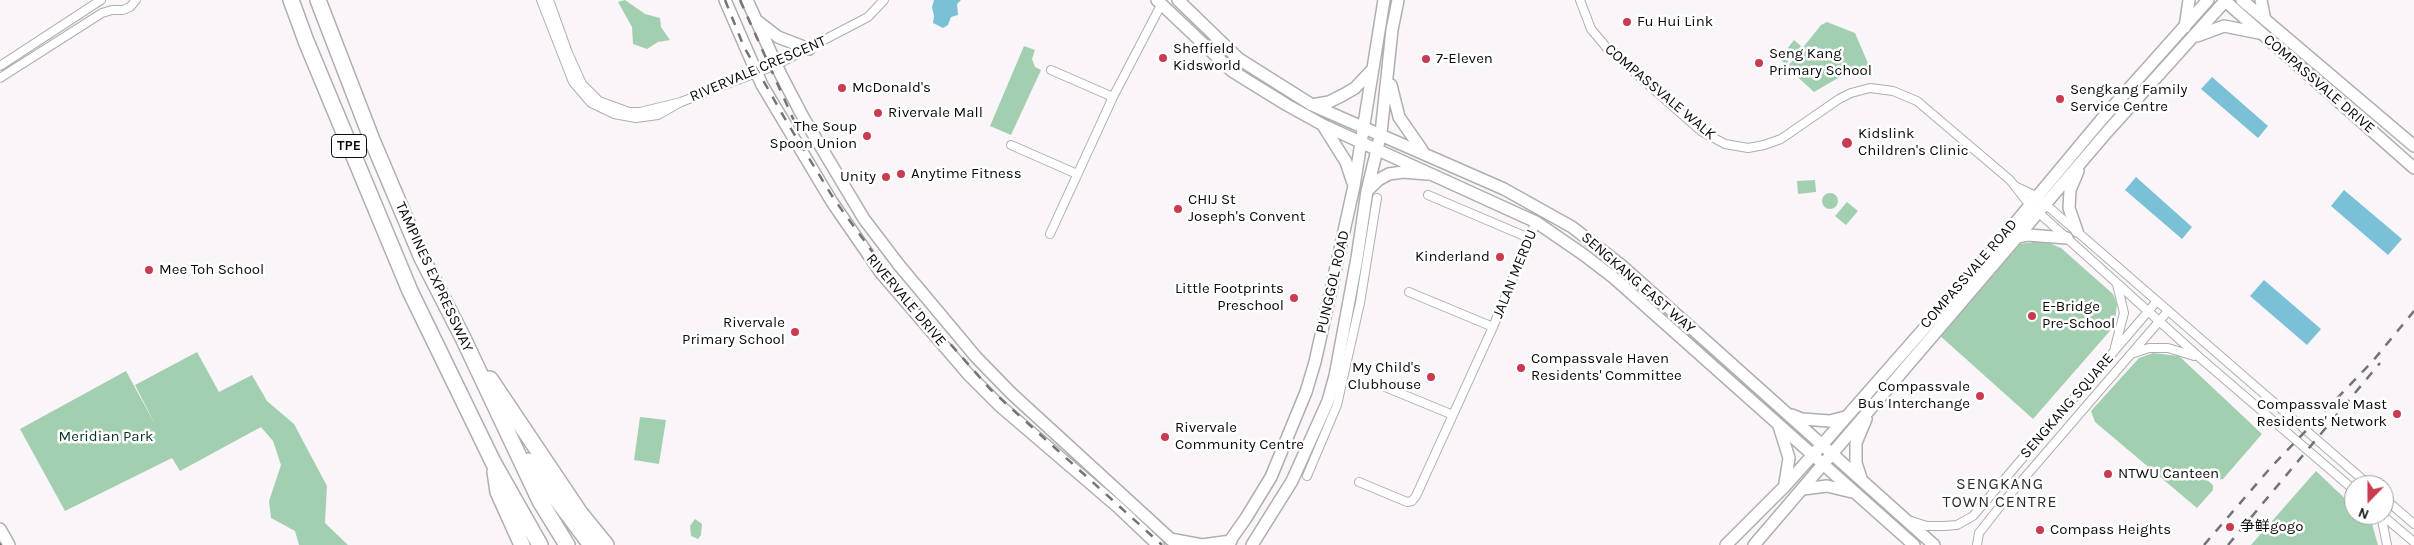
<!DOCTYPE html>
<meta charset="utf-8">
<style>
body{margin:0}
#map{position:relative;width:2414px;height:545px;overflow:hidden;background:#f9f5f9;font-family:Karla,sans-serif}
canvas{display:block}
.north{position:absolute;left:2344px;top:475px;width:50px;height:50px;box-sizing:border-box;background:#fff;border:1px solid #9e9d9e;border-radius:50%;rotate:202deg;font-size:14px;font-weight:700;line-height:20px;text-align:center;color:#0c0b0c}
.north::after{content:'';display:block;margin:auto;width:18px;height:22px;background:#ca3a50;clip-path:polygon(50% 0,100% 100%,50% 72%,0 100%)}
</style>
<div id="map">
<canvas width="2414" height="545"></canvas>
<div class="north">N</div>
</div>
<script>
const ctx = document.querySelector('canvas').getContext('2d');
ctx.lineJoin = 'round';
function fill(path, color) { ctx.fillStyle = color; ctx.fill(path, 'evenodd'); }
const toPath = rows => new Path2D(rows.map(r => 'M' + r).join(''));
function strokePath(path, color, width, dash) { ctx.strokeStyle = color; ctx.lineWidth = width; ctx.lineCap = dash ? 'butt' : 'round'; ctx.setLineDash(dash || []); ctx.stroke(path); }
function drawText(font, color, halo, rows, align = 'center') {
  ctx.font = font + ' Karla,"Noto Sans SC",sans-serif'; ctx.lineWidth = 5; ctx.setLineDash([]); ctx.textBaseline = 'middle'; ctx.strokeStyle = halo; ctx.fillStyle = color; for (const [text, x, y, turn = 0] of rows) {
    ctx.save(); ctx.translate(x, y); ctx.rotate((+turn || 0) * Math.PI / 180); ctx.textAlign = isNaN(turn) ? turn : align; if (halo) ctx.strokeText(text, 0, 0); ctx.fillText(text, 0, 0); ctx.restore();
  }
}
const green = toPath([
 [625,0,645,14,660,18,661,27,670,40,658,42,647,49,633,44,632,27,618,2],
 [1827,22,1855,33,1870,68,1866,73,1838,78,1814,92,1790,70,1789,65,1821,25],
 [1794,40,1801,46,1786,64,1779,59],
 [1024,46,1035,50,1032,59,1035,67,1041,70,1011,135,990,126],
 [1815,180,1816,192,1798,194,1797,181],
 '1822 201a8 8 0 1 1 16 0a8 8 0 1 1-16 0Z',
 [1847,202,1858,211,1846,225,1835,216],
 [2034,242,2049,243,2061,248,2113,294,2117,304,2115,321,2109,332,2033,419,1938,334,2019,244],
 [197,352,219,392,252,375,267,401,294,424,327,486,325,523,348,545,299,545,295,531,271,518,269,501,281,465,273,441,261,427,180,471,172,458,65,511,20,429,126,371,156,426,135,385],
 [2153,353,2179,356,2262,434,2223,479,2217,480,2209,474,2205,478,2213,485,2213,490,2197,508,2095,422,2091,411,2139,358],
 [640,417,666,420,659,464,634,460],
 [2316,471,2354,507,2354,515,2362,515,2372,524,2378,545,2251,545],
 [695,519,702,524,701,535,698,539,691,536,690,526]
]);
const water = toPath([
 [934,0,961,0,957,4,958,15,951,17,948,25,943,28,933,23,934,16,932,7],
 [2212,77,2268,126,2258,138,2201,89],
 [2136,177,2192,227,2182,239,2125,190],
 [2344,190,2402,239,2388,255,2331,206],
 [2264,280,2321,329,2307,345,2250,296]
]);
const street = toPath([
 [541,0,573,82,591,103,614,114,636,118,658,115,681,102],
 [549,0,568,53,582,84,599,101,629,112,640,112,681,102,776,65,868,17,884,0],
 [1580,0,1591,29,1607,48,1701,131,1725,144,1748,148,1764,145,1781,139,1839,99,1851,93,1870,88,1893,91,1917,101,2010,180,2029,204,2199,357,2354,490],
 [0,66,101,0],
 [1051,70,1113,97],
 [0,78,102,13,112,10,123,10,130,7,136,0],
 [1011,145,1077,174],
 [2017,187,2036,196,2369,485],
 [1428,195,1529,238],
 [1050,234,1113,97,1161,5],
 [1409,292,1493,327],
 [2115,347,2124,313,2117,284],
 [2131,354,2149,348,2168,348,2194,356],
 [1385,387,1453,415],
 [1307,476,1337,405,1360,303,1377,198],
 [1359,482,1407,502,1412,501,1416,496,1493,327,1536,222],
 [2384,498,2414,524],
 [2381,515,2387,545],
 [2382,515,2414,542],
 [1908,520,1927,526,1944,526,1957,525,1973,516,2157,301],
 [1977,545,1979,533,2001,505,2168,311]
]);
const secondary = toPath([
 [725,0,762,85,832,202,881,273,968,374,1000,406,1118,507,1158,545],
 [747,0,781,75,803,117,864,219,899,265,976,357,1011,393,1177,545],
 [1157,0,1232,71,1287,105,1323,125,1536,222,1584,255,1614,278,1914,545],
 [1178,0,1239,59,1312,105,1504,189,1572,227,1621,265,1934,545],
 [2224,0,2414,168],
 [2242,0,2414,146],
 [2261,0,2265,20],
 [756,20,778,37,809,49],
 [2185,27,2189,0],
 [2197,36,2224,26,2259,33],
 [1391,85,1399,117,1422,150],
 [1312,105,1329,102,1343,95,1355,88,1371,71],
 [1324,127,1346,162,1353,183],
 [1368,190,1378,180,1389,174,1403,172,1427,174],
 [2077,231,2069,208,2070,190,2078,171],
 [2017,237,2028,235,2067,238],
 [1792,415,1802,419,1830,421,1845,417],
 [1779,426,1789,458,1785,483],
 [1861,478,1856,463,1856,443,1866,419],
 [1803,489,1827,486,1852,492],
 [0,529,9,545],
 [1170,539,1202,545,1231,541],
 [1227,545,1246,518,1271,477,1306,392,1315,362,1354,186,1384,0],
 [1252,545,1292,481,1328,401,1335,376,1357,258,1367,191,1381,133,1392,30,1398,0],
 [1726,545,1784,487,1828,438,1986,258,2101,120,2208,0],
 [1754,545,2107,132,2226,0]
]);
const highway = toPath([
 [291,0,306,41,410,291,493,462,540,545],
 [318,0,372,140,422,258,463,338,540,501,567,545],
 [490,379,580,513,606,545],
 [528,461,591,545],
 [495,472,498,492,522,545]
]);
const rail = toPath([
 [725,0,744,47,788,124,834,199,887,272,990,389,1162,545],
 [740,0,795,123],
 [0,544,1,545],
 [2204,545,2272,466,2372,362,2414,311],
 [2228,545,2380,363]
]);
const markers = [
 [1627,22,5,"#ca3a50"],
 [1163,58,5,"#ca3a50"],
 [1426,59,5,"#ca3a50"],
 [1759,63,5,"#ca3a50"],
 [842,88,5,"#ca3a50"],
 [2060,99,5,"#ca3a50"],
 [878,113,5,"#ca3a50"],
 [867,136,5,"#ca3a50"],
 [1847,143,6,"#ca3a50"],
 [901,174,5,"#ca3a50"],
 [886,177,5,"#ca3a50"],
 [1178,209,5,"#ca3a50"],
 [1500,257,5,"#ca3a50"],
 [149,270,5,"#ca3a50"],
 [1294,298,5,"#ca3a50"],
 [2032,316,5,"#ca3a50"],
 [795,332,5,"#ca3a50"],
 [1521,368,5,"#ca3a50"],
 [1431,377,5,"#ca3a50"],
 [1980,396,5,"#ca3a50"],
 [2397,414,5,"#ca3a50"],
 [1165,437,5,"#ca3a50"],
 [2108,474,5,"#ca3a50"],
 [2230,527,5,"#ca3a50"],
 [2040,530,5,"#ca3a50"]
];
const shields = [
 [349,146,35]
];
const shieldNames = [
 ["TPE",349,146]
];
const poiNames = [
 ["Fu Hui Link",1637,22],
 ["Sheffield",1173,49],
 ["Kidsworld",1173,66],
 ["Seng Kang",1769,54],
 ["Primary School",1769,71],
 ["7-Eleven",1436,59],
 ["McDonald's",852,88],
 ["Sengkang Family",2070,90],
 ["Service Centre",2070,107],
 ["Rivervale Mall",888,113],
 ["The Soup",857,127,"right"],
 ["Spoon Union",857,144,"right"],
 ["Kidslink",1858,134],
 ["Children's Clinic",1858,151],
 ["Anytime Fitness",911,174],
 ["Unity",876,177,"right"],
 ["CHIJ St",1188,200],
 ["Joseph's Convent",1188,217],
 ["Kinderland",1490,257,"right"],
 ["Mee Toh School",159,270],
 ["Little Footprints",1284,289,"right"],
 ["Preschool",1284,306,"right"],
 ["E-Bridge",2042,307],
 ["Pre-School",2042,324],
 ["Rivervale",785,323,"right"],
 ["Primary School",785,340,"right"],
 ["Compassvale Haven",1531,359],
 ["Residents' Committee",1531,376],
 ["My Child's",1421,368,"right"],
 ["Clubhouse",1421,385,"right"],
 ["Compassvale",1970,387,"right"],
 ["Bus Interchange",1970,404,"right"],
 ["Compassvale Mast",2387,405,"right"],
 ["Residents' Network",2387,422,"right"],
 ["Rivervale",1175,428],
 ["Community Centre",1175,445],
 ["NTWU Canteen",2118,474],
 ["争鲜gogo",2240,527],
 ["Compass Heights",2050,530]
];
const streetNames = [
 ["RIVERVALE CRESCENT",758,69,-23],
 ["COMPASSVALE DRIVE",2319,84,41],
 ["COMPASSVALE WALK",1660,92,40],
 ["JALAN MERDU",1515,274,-68],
 ["COMPASSVALE ROAD",1969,274,-49],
 ["TAMPINES EXPRESSWAY",434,277,65],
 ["PUNGGOL ROAD",1333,282,-77],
 ["SENGKANG EAST WAY",1638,283,41],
 ["RIVERVALE DRIVE",906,300,50],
 ["SENGKANG SQUARE",2067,406,-49]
];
const parkNames = [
 ["Meridian Park",106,437]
];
const neighbourhoodNames = [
 ["SENGKANG",2000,484],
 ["TOWN CENTRE",2000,502]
];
fill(green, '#a3cfb1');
fill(water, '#7ac1d8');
strokePath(street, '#b1adb1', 10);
strokePath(secondary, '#b1adb1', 14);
strokePath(highway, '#b1adb1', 18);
strokePath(street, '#fff', 8);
strokePath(secondary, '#fff', 11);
strokePath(highway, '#fff', 15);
strokePath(rail, '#757275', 2.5, [9, 9]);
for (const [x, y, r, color] of markers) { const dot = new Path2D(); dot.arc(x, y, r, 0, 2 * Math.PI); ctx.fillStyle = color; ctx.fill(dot); strokePath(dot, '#fff', 2); }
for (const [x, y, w] of shields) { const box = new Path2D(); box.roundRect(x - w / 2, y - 11.5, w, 23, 4); ctx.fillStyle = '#fff'; ctx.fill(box); strokePath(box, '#0c0b0c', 1); }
drawText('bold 14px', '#0c0b0c', null, shieldNames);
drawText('15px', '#0c0b0c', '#fff', poiNames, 'left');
drawText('15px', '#0c0b0c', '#fff', streetNames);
drawText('15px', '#05331c', '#fff', parkNames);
ctx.letterSpacing = '1px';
drawText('16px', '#312e31', '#fff', neighbourhoodNames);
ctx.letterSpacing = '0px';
</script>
